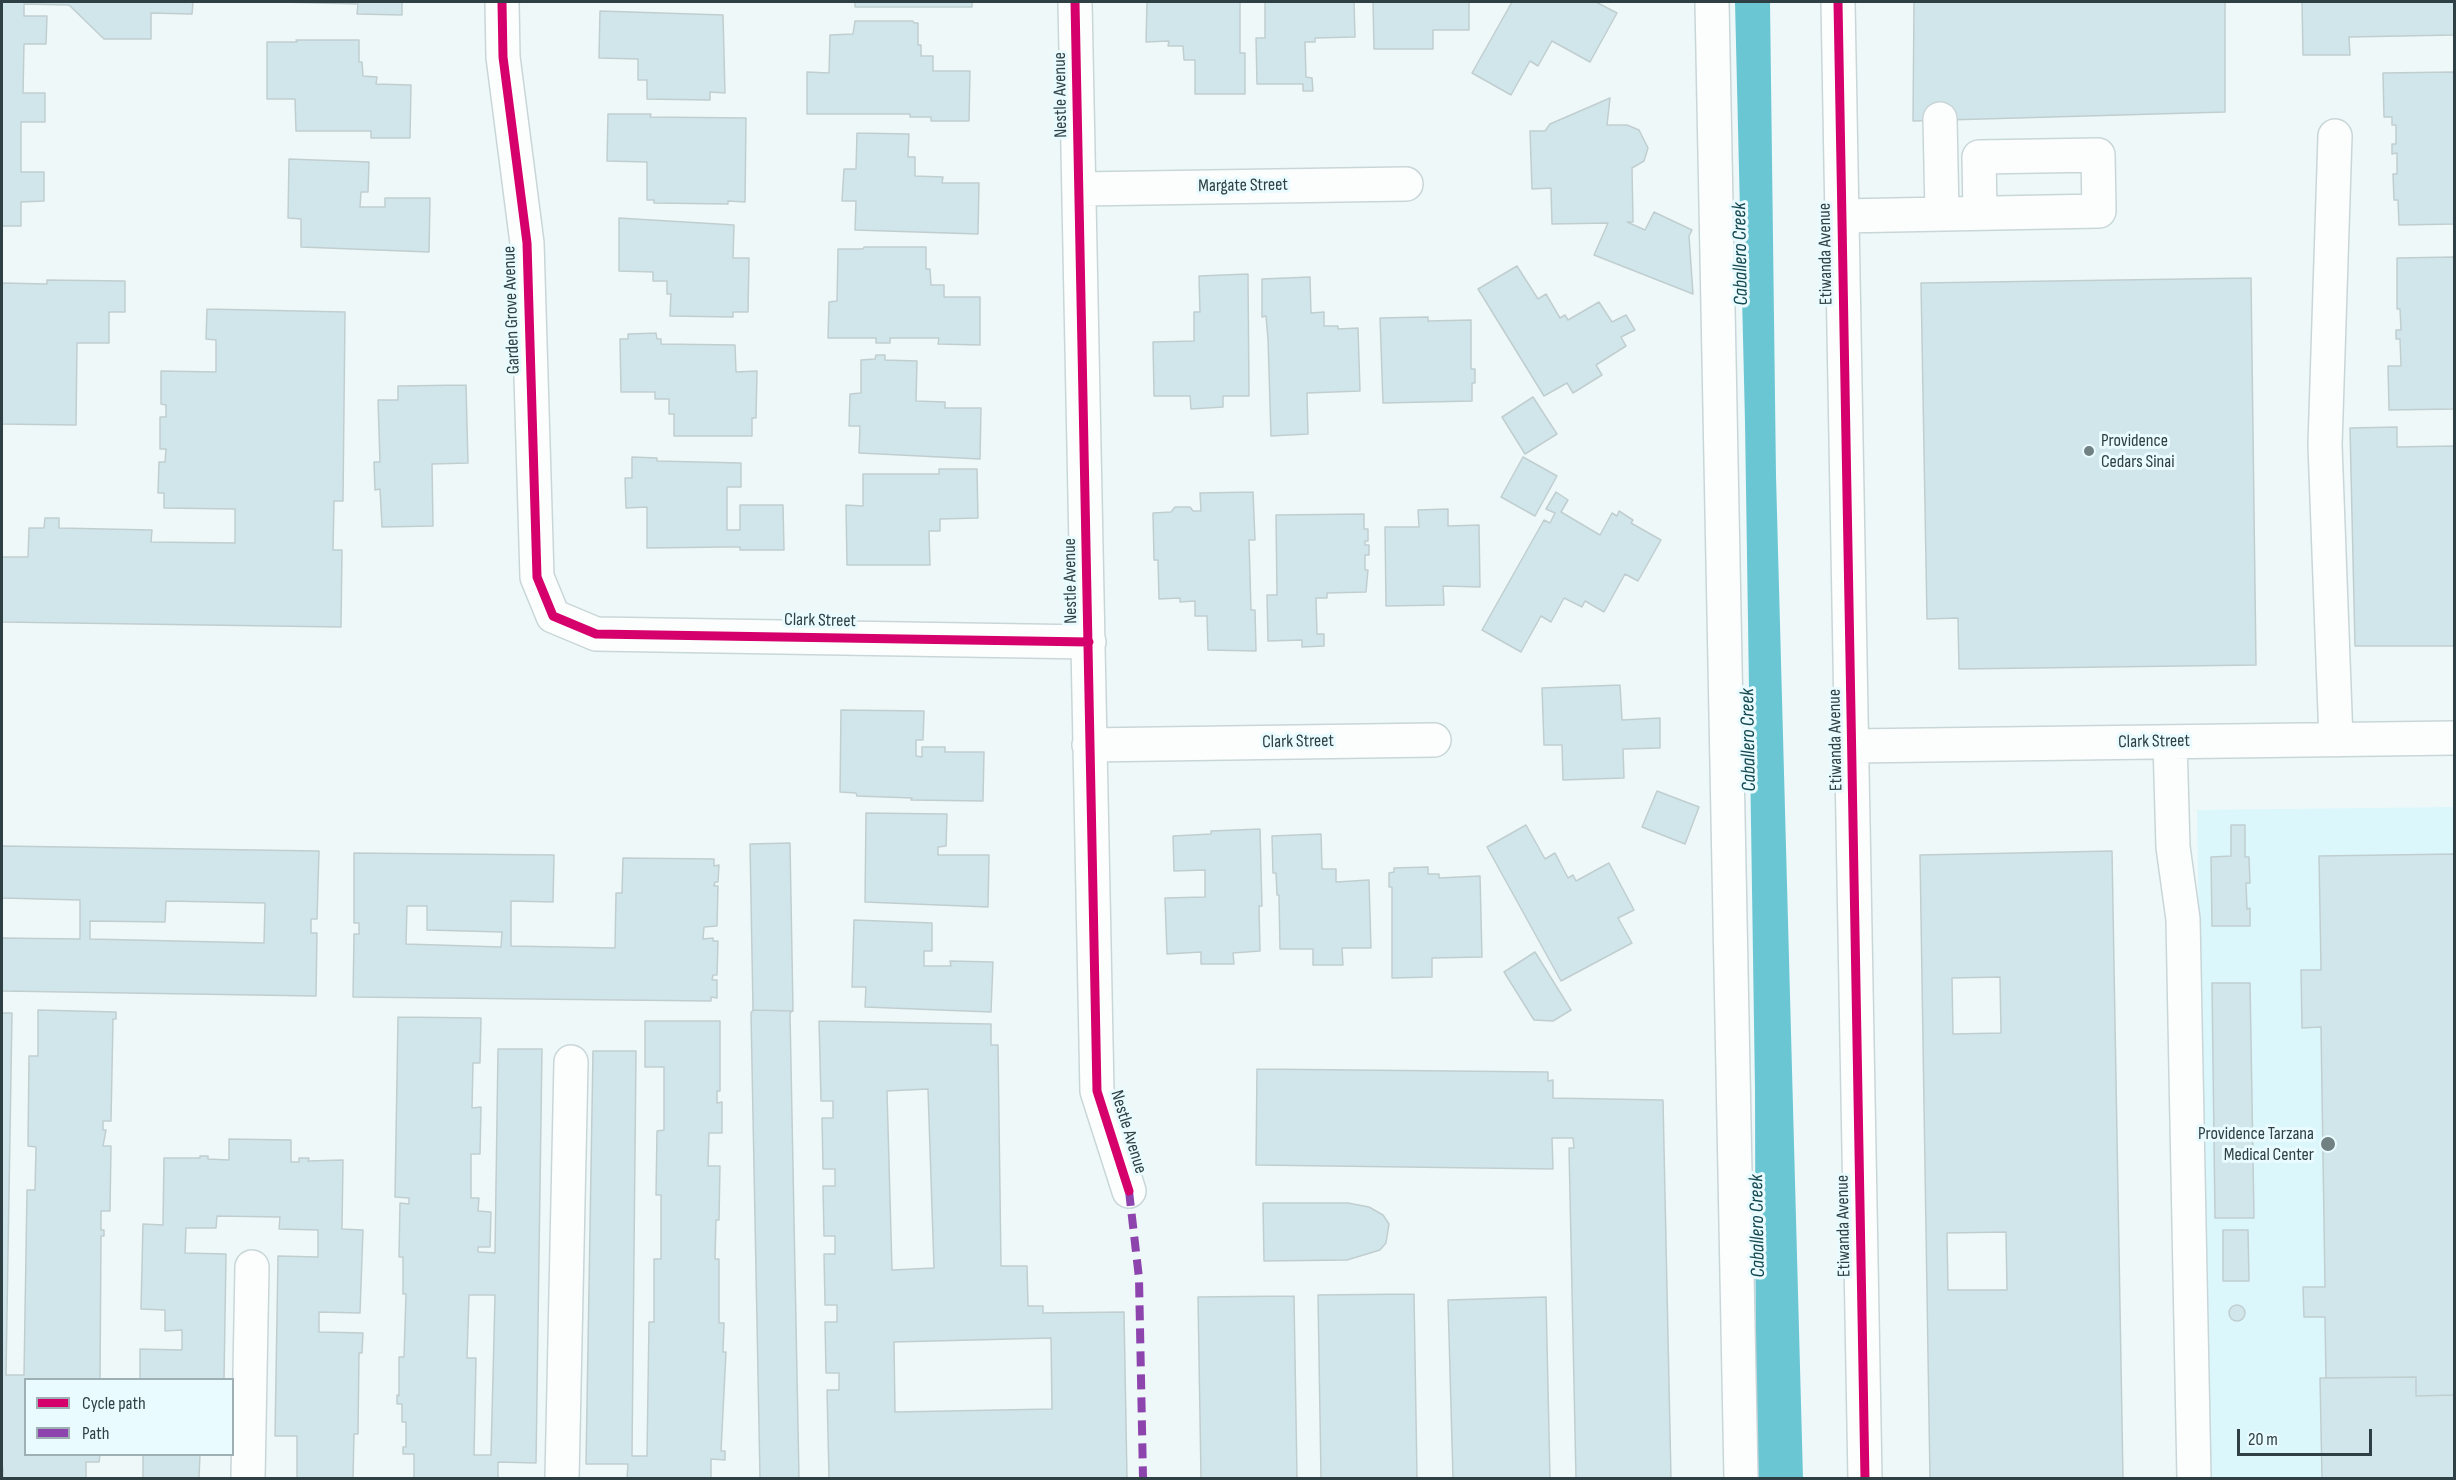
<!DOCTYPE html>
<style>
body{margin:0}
#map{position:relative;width:2456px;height:1480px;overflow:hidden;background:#eef8f9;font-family:"Sofia Sans Condensed",sans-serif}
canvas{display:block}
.frame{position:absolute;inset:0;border:3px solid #2e4043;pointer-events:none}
.legend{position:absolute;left:24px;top:1378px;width:210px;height:78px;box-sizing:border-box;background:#e9fbfe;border:2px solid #9eb0b3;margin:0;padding:8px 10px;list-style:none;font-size:18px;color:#2e4043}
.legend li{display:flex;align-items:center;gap:12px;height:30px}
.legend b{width:30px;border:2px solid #9eb0b3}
.scale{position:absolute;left:2237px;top:1429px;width:135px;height:27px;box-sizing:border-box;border:3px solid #2e4043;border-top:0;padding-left:8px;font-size:18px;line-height:21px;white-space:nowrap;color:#2e4043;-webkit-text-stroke:4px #e9fbfe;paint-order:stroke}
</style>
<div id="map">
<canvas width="2456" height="1480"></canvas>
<div class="frame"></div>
<ul class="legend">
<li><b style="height:8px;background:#d6006c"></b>Cycle path</li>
<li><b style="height:8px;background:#8e44ad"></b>Path</li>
</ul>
<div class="scale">20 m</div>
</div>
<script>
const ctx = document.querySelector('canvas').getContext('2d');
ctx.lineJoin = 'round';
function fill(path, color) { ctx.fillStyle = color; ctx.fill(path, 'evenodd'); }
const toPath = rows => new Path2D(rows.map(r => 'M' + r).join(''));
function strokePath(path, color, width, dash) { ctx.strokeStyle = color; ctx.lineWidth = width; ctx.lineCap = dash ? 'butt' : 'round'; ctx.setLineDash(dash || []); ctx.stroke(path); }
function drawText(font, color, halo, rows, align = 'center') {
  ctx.font = font + ' "Sofia Sans Condensed",sans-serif'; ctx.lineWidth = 6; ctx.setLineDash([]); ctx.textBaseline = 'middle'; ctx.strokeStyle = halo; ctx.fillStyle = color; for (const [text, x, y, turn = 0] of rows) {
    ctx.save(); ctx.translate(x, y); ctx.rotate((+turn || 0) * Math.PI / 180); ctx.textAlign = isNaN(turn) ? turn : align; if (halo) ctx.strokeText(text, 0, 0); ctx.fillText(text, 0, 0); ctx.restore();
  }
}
const built = toPath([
 [2454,807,2454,1478,2206,1478,2197,810]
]);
const water = toPath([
 [1735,2,1770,2,1776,476,1803,1478,1756,1478,1755,1090,1745,422]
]);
const building = toPath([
 [2,2,193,2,192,14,151,13,151,39,104,39,69,5,24,4,24,16,47,16,46,44,24,44,23,93,45,93,45,122,21,122,21,172,44,172,44,201,21,202,21,226,2,226,2,2],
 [279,2,402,2,402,15,357,14,358,4,279,2],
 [855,2,972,2,972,7,855,7,855,2],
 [1147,2,1240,2,1240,53,1245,53,1245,94,1195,94,1195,60,1184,60,1183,46,1168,46,1169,41,1146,42,1147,2],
 [1265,2,1354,2,1355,37,1315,38,1315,42,1305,42,1306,77,1312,78,1313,91,1303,91,1303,84,1257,84,1256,38,1265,38,1265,2],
 [1373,2,1469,2,1469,30,1433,30,1433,49,1374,49,1373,2],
 [1512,2,1596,2,1617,13,1590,62,1552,41,1538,66,1530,61,1511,95,1472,73,1512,2],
 [1914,2,2225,2,2225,112,1913,121,1914,2],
 [2302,2,2454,2,2454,35,2349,37,2350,55,2303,55,2302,2],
 [600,11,723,15,725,93,710,92,710,100,647,99,647,80,638,80,638,59,599,58,600,11],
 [855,21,913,21,914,23,918,23,918,45,921,45,921,56,933,56,933,71,970,71,969,121,931,121,931,117,910,117,910,114,807,114,807,72,829,73,830,35,853,34,855,21],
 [296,40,359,40,359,62,362,62,363,76,377,77,376,84,411,85,410,138,371,138,371,131,296,131,295,99,267,99,267,42,297,42,296,40],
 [2454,72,2454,224,2399,225,2398,200,2394,200,2393,174,2397,174,2397,153,2392,154,2392,144,2396,144,2396,125,2392,125,2392,117,2384,117,2383,73,2454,72],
 [1610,98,1607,125,1627,125,1639,130,1648,148,1644,161,1632,168,1633,222,1627,222,1645,230,1654,212,1692,230,1689,236,1693,294,1594,255,1608,223,1552,224,1551,188,1532,189,1530,131,1545,131,1550,124,1610,98],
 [608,114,651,114,650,117,746,118,745,202,728,201,728,204,654,203,654,200,647,200,647,162,607,161,608,114],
 [857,133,909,134,908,157,915,157,915,176,943,177,942,183,979,183,978,234,855,230,856,201,842,201,844,169,856,169,857,133],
 [289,159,369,162,368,192,361,192,360,207,385,207,385,198,430,198,429,252,301,247,301,219,288,218,289,159],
 [619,218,734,225,733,258,749,258,748,312,733,312,733,317,670,316,671,294,667,294,667,281,653,281,653,272,619,271,619,218],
 [864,247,926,247,926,269,930,269,931,285,944,285,944,297,980,297,980,345,938,344,939,338,890,338,890,343,876,343,876,338,828,338,829,302,837,301,838,249,863,249,864,247],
 [2454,257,2454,409,2389,410,2388,366,2401,366,2400,339,2396,339,2396,330,2401,330,2400,309,2397,309,2397,258,2454,257],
 [1517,266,1538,299,1546,294,1560,318,1565,315,1568,320,1599,302,1612,322,1626,315,1635,330,1621,337,1626,346,1596,365,1602,375,1573,393,1567,383,1544,396,1478,289,1517,266],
 [1248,274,1249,396,1223,396,1223,407,1191,409,1190,396,1154,396,1153,342,1194,341,1194,312,1200,312,1199,276,1248,274],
 [1310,277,1311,313,1324,312,1324,326,1338,326,1338,329,1358,328,1360,391,1307,393,1308,434,1271,436,1268,339,1266,316,1262,317,1262,279,1310,277],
 [2251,278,2256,665,1959,669,1958,618,1927,619,1921,283,2251,278],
 [47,280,125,281,125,312,109,312,109,343,77,343,76,425,2,424,2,283,47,284,47,280],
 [207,309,345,312,343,501,334,501,333,550,342,550,341,627,2,622,2,557,28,557,29,528,44,528,45,518,59,518,59,528,152,530,151,542,235,543,235,509,164,508,164,493,158,493,159,462,165,462,166,449,160,449,160,417,166,417,166,405,161,404,161,371,216,372,216,340,206,339,207,309],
 [1428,317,1428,321,1471,320,1471,369,1475,369,1475,383,1472,383,1472,401,1383,403,1380,318,1428,317],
 [656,333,657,339,661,339,661,344,735,345,736,372,757,371,756,418,752,418,752,436,674,436,674,414,669,414,669,399,655,399,655,392,621,392,620,339,628,339,628,334,656,333],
 [876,355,885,355,885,360,917,361,916,401,945,402,945,408,981,408,980,459,859,453,860,426,849,426,850,394,861,393,861,360,875,359,876,355],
 [466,385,468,463,432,464,433,526,382,527,380,489,375,490,374,462,380,462,378,400,398,400,398,386,466,385],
 [1533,397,1557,434,1525,454,1502,417,1533,397],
 [2397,427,2397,447,2454,446,2454,646,2355,646,2350,428,2397,427],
 [632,457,657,458,657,461,741,463,741,487,727,487,727,530,740,530,740,505,783,505,784,550,740,550,740,547,725,547,647,548,647,507,626,508,625,478,632,478,632,457],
 [1523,457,1557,476,1535,516,1501,497,1523,457],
 [939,469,977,469,978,518,940,519,940,531,929,531,930,565,847,565,846,505,863,506,863,474,939,474,939,469],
 [1253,492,1255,540,1249,540,1251,610,1255,610,1256,651,1208,650,1207,616,1195,616,1195,601,1180,602,1180,598,1159,599,1158,560,1154,560,1153,513,1171,512,1175,507,1190,507,1193,511,1201,511,1200,493,1253,492],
 [1556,492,1568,500,1561,512,1600,535,1612,513,1617,516,1619,511,1633,520,1631,523,1661,540,1638,581,1625,574,1604,612,1585,601,1582,607,1564,598,1551,622,1541,616,1521,652,1482,630,1544,520,1550,523,1555,513,1546,509,1556,492],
 [1448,509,1448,526,1479,525,1480,587,1443,586,1444,605,1386,606,1385,527,1419,527,1418,510,1448,509],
 [1364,514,1364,529,1368,529,1368,541,1365,541,1365,545,1369,545,1369,555,1365,555,1365,570,1368,570,1366,592,1327,593,1327,598,1316,598,1317,634,1324,634,1324,646,1302,647,1302,640,1268,641,1267,595,1277,595,1276,515,1364,514],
 [1620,685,1622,720,1660,718,1660,748,1623,749,1624,778,1563,780,1562,745,1544,745,1542,688,1620,685],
 [841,710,924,711,923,740,916,740,916,756,922,757,922,747,945,747,945,752,984,752,983,801,911,800,912,798,857,796,856,793,840,792,841,710],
 [1657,791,1699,807,1685,844,1642,827,1657,791],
 [866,813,947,814,946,846,938,847,938,855,989,855,988,907,865,902,866,813],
 [1526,825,1545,859,1555,853,1568,878,1573,875,1576,881,1609,863,1634,910,1618,918,1632,943,1561,981,1487,847,1526,825],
 [2231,825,2245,825,2245,857,2249,857,2250,883,2246,883,2247,909,2250,908,2250,926,2212,926,2211,857,2231,856,2231,825],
 [1260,829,1262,906,1259,906,1260,951,1233,953,1234,964,1201,964,1201,952,1167,954,1165,898,1205,897,1205,870,1174,871,1173,836,1211,834,1211,831,1260,829],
 [1321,834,1322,869,1336,869,1336,882,1369,880,1371,948,1342,948,1343,965,1313,965,1313,949,1280,949,1279,895,1277,895,1276,873,1273,873,1272,836,1321,834],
 [790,843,793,1011,753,1010,750,844,790,843],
 [2,846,319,851,317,919,311,919,311,933,317,933,316,996,2,991,2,938,80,939,80,900,2,898,2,846],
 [166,901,265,903,264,943,90,939,90,921,165,922,166,901],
 [2112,851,2123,1478,1930,1478,1920,855,2112,851],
 [2000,977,2001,1033,1953,1034,1952,978,2000,977],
 [2006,1232,2007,1290,1948,1290,1947,1233,2006,1232],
 [354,853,554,855,553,902,511,901,511,946,615,948,616,893,622,893,623,858,714,859,714,866,719,865,718,882,715,882,714,886,718,886,717,926,704,927,703,939,713,938,713,941,718,941,717,975,713,975,712,980,717,980,717,998,711,997,711,1001,353,997,354,934,359,934,359,923,354,923,354,853],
 [407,906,427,906,427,930,502,932,501,947,406,944,407,906],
 [2454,854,2454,1395,2416,1396,2416,1377,2326,1378,2325,1317,2304,1317,2303,1287,2325,1287,2321,1027,2302,1028,2301,970,2321,970,2319,856,2454,854],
 [1428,867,1428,874,1439,874,1439,878,1480,876,1482,957,1432,958,1432,977,1392,978,1392,887,1389,887,1389,873,1394,872,1394,868,1428,867],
 [854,920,932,923,932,951,924,951,924,966,951,966,950,961,993,962,991,1012,865,1007,866,987,852,987,854,920],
 [1535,952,1571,1010,1553,1021,1534,1020,1504,972,1535,952],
 [2212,983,2250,983,2254,1218,2215,1218,2212,983],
 [38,1010,116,1012,116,1019,113,1019,111,1121,103,1121,103,1130,106,1130,103,1146,111,1146,110,1211,101,1211,101,1230,104,1230,104,1236,101,1236,100,1380,26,1380,26,1454,100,1455,99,1462,86,1462,86,1478,3,1478,3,1468,2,1468,2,1013,12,1013,6,1375,24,1375,27,1190,35,1190,36,1147,28,1146,29,1056,38,1056,38,1010],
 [753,1010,793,1011,790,1013,799,1478,760,1478,751,1013,753,1010],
 [398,1017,481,1018,480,1063,473,1063,472,1108,481,1107,480,1154,471,1154,471,1198,479,1198,478,1211,491,1212,490,1247,478,1247,478,1252,495,1253,498,1049,542,1049,536,1463,498,1462,498,1478,414,1478,414,1454,403,1454,403,1447,406,1447,406,1422,402,1422,402,1404,397,1404,397,1395,399,1396,399,1357,404,1357,406,1294,403,1294,403,1257,399,1257,400,1203,409,1204,409,1198,395,1197,398,1017],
 [469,1295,495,1295,491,1455,474,1455,476,1358,467,1358,469,1295],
 [645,1021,720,1021,720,1091,717,1091,717,1103,722,1102,722,1133,709,1133,708,1166,720,1166,719,1220,716,1220,715,1259,719,1259,719,1323,724,1323,723,1352,726,1352,721,1451,725,1451,725,1460,711,1459,711,1478,627,1478,628,1464,586,1464,593,1051,636,1051,632,1456,647,1456,649,1322,654,1322,654,1259,661,1259,661,1195,656,1195,657,1131,664,1130,664,1067,645,1067,645,1021],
 [819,1021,991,1024,991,1045,998,1045,1001,1266,1027,1266,1028,1306,1043,1306,1043,1313,1124,1312,1127,1478,829,1478,827,1390,839,1390,839,1373,826,1373,825,1322,837,1322,837,1305,825,1305,824,1254,835,1254,835,1236,824,1236,823,1186,835,1186,835,1169,823,1169,822,1118,833,1118,833,1101,821,1101,819,1021],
 [928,1089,934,1268,892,1270,887,1091,928,1089],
 [1051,1338,1052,1409,895,1412,894,1342,1051,1338],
 [1257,1069,1548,1072,1548,1081,1553,1080,1553,1098,1663,1100,1671,1478,1576,1478,1569,1148,1574,1148,1573,1138,1552,1138,1553,1169,1256,1165,1257,1069],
 [229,1139,291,1140,291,1162,299,1162,299,1158,309,1158,308,1161,343,1160,342,1229,363,1230,360,1313,319,1312,319,1332,363,1333,362,1353,359,1353,358,1434,354,1434,353,1478,297,1478,297,1436,275,1436,278,1256,318,1257,318,1230,279,1229,280,1217,217,1216,216,1228,186,1228,185,1253,226,1254,224,1380,140,1380,140,1349,182,1350,182,1330,165,1331,165,1310,141,1309,143,1224,163,1225,164,1158,200,1158,200,1156,208,1156,208,1159,229,1160,229,1139],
 [1263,1203,1348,1203,1369,1207,1383,1215,1389,1224,1386,1243,1380,1250,1347,1260,1264,1261,1263,1203],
 [2223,1230,2248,1230,2249,1281,2223,1281,2223,1230],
 [1414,1294,1417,1478,1321,1478,1318,1295,1414,1294],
 [1294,1296,1297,1478,1201,1478,1198,1297,1294,1296],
 [1546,1297,1550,1478,1453,1478,1448,1300,1546,1297],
 '2229 1313a8 8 0 1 1 16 0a8 8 0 1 1-16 0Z',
 [2416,1377,2416,1396,2454,1395,2454,1478,2322,1478,2320,1378,2416,1377],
 [143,1454,200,1454,199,1478,143,1478,143,1454]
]);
const minor = toPath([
 [502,2,503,57,527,243,537,577,553,616,596,634,1089,642],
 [1075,2,1097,1091,1129,1191],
 [1712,2,1741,1478],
 [1838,2,1865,1478],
 [1940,119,1942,213],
 [2335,136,2325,445,2336,740],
 [1080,189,1406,184],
 [1842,216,2099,211,2098,155,1979,157,1980,212],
 [2170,742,2173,847,2183,919,2194,1478],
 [1089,745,1434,740],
 [1853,746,2454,738],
 [248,1478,252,1267],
 [562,1478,571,1062]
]);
const quiet = toPath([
 [1129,1191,1139,1278,1143,1478]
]);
const cycleway = toPath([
 [502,2,503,57,527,243,537,577,553,616,596,634,1089,642],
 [1075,2,1097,1091,1129,1191],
 [1838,2,1865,1478]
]);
const markers = [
 [2089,451,6,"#718083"],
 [2328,1144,8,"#718083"]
];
const streetNames = [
 ["Nestle Avenue",1061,95,-91],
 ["Margate Street",1243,186,-1],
 ["Etiwanda Avenue",1826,254,-91],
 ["Garden Grove Avenue",512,310,-92],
 ["Nestle Avenue",1071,581,-91],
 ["Clark Street",820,621,1],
 ["Etiwanda Avenue",1836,740,-91],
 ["Clark Street",1298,742,-1],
 ["Clark Street",2154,742,-1],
 ["Nestle Avenue",1128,1132,73],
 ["Etiwanda Avenue",1844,1226,-91]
];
const poiNames = [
 ["Providence",2101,441],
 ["Cedars Sinai",2101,462],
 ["Providence Tarzana",2314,1134,"right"],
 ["Medical Center",2314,1155,"right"]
];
const waterNames = [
 ["Caballero Creek",1741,254,-91],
 ["Caballero Creek",1749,740,-91],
 ["Caballero Creek",1758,1226,-91]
];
fill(built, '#dbf7fc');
fill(water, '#6bc6d4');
fill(building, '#d1e6ea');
strokePath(building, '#c1ced0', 1.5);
strokePath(minor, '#c9d6d8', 36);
strokePath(minor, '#fcfefe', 33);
strokePath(quiet, '#8e44ad', 8, [15, 8]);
strokePath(cycleway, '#d6006c', 9);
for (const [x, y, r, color] of markers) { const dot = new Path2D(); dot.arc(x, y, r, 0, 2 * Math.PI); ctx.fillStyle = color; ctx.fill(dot); strokePath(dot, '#e9fbfe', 2); }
drawText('18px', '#2e4043', '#e9fbfe', streetNames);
drawText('18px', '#2e4043', '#e9fbfe', poiNames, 'left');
drawText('italic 20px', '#12474f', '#e9fbfe', waterNames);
</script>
